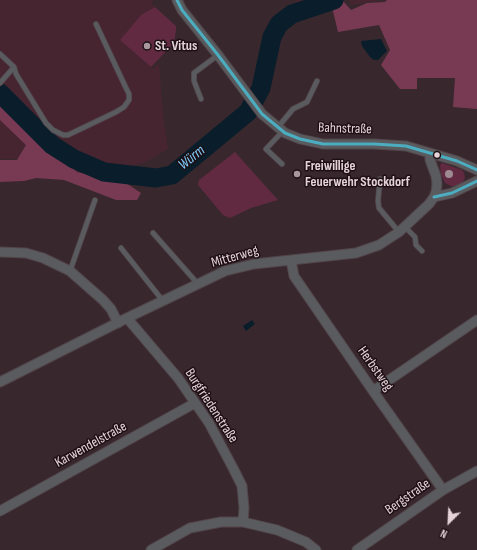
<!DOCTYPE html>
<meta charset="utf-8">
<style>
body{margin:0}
#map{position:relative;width:477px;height:550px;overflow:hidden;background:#38282e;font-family:"Sofia Sans Condensed",sans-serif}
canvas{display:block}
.north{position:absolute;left:429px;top:502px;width:40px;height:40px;-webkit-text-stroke:3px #1d1015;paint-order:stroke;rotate:204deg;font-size:11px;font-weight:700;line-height:16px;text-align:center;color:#e6d3d9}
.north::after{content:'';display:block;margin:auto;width:14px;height:18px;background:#e6d3d9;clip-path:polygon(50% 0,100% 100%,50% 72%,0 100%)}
</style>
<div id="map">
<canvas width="477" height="550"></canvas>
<div class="north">N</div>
</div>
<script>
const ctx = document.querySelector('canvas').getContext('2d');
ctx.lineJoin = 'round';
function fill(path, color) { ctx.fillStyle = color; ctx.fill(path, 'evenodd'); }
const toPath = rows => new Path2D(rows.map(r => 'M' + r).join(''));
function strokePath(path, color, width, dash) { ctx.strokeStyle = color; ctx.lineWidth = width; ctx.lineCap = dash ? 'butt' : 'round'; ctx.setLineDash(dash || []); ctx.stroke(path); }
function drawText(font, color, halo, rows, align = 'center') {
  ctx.font = font + ' "Sofia Sans Condensed",sans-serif'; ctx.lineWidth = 3; ctx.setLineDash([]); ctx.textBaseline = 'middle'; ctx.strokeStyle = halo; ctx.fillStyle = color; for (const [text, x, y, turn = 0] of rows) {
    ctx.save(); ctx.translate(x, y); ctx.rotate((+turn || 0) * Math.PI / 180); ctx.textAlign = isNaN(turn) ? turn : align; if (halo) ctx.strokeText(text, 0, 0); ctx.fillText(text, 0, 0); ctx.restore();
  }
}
const built = toPath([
 [0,0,153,0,151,3,155,7,141,15,120,40,153,69,159,64,164,122,168,148,166,150,146,162,117,170,44,158,0,159],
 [295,0,317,0,300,8],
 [349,0,381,0,351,5]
]);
const green = toPath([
 [155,7,176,26,176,30,174,43,151,67,120,40,141,15],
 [235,152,278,200,251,208,230,218,223,215,198,185,199,180],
 [442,163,462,170,464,173,465,178,461,184,457,186,451,186,445,183,441,174,440,165]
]);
const forest = toPath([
 [387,0,477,0,477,109,453,107,455,78,417,78,417,89,400,89,381,65,390,50,379,25,338,32,332,7,343,1,351,10,367,3,385,2],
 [0,103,6,105,77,172,126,183,141,193,137,200,116,200,64,180,36,178,24,181,0,182,0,160,17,160,26,145,0,120]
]);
const water = toPath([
 [381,39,387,51,378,60,374,60,370,57,362,46,361,41],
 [252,320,255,324,246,331,243,326]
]);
const river = toPath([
 [0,93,52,145,74,159,104,172,156,178,172,175,248,112,261,88,272,37,279,24,292,14,334,0]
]);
const lane = toPath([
 [0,54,14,67,16,74,46,123,53,130,63,135,68,135,116,112,124,107,129,100,129,94,126,88,96,24],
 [0,83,14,67],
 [201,99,194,81,194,73,218,55],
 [278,127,293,109,307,102,317,81],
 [282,164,266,149,283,131],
 [380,179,378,201,379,208,399,232],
 [405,227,415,237,416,245,422,251],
 [153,233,198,284],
 [121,248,163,301],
 [70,271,95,200]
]);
const street = toPath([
 [177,0,182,10,218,55,262,114,285,133,300,139,323,144,374,144,406,146,457,161,477,170],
 [434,197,452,193,477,181],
 [0,252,26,253,43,258,70,271,103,300,111,309,118,323],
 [291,260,294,276,373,391,443,490],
 [127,318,178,378,209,423,233,468,242,486,244,508,243,522],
 [0,382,127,318,225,271,254,264,356,253,379,245,399,232,429,204,434,197,436,192,437,184,436,176,430,160,430,153],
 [373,391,477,320],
 [0,511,195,403],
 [151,550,190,528,221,522,243,522,277,530,306,542,316,550],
 [357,550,443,490,477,471]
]);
const bus1 = toPath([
 [177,0,182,10,218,55,262,114,285,133,300,139,323,144,374,144,406,146,457,161,477,170],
 [434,197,452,193,477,181]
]);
const trees = [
 [449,174]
];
const markers = [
 [147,46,4,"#a9979d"],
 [437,155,3.5,"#e6d3d9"],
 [297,174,4,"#a9979d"]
];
const poiNames = [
 ["St. Vitus",155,46],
 ["Freiwillige",305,166],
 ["Feuerwehr Stockdorf",305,182]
];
const streetNames = [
 ["Bahnstraße",345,129,2],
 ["Mitterweg",235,257,-16],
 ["Herbstweg",375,369,55],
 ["Burgfriedenstraße",211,406,57],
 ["Karwendelstraße",91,445,-29],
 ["Bergstraße",408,497,-35]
];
const waterNames = [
 ["Würm",192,158,-39]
];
fill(built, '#462531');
fill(green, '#612a40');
fill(forest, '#783a53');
fill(water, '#091d2a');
strokePath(river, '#091d2a', 19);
strokePath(lane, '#52454a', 6);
strokePath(street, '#52454a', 11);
strokePath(lane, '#595b5e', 4.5);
strokePath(street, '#595b5e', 9);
strokePath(bus1, '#4dadc0', 3);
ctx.fillStyle = '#9e8b92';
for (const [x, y] of trees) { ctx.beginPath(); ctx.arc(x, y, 4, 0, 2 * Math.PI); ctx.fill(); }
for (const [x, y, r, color] of markers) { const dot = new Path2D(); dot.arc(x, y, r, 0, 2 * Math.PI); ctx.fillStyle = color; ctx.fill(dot); strokePath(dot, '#1d1015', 1.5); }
drawText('bold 14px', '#e6d3d9', '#1d1015', poiNames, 'left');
drawText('14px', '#e6d3d9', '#1d1015', streetNames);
drawText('italic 15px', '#7dcdfd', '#1d1015', waterNames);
</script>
